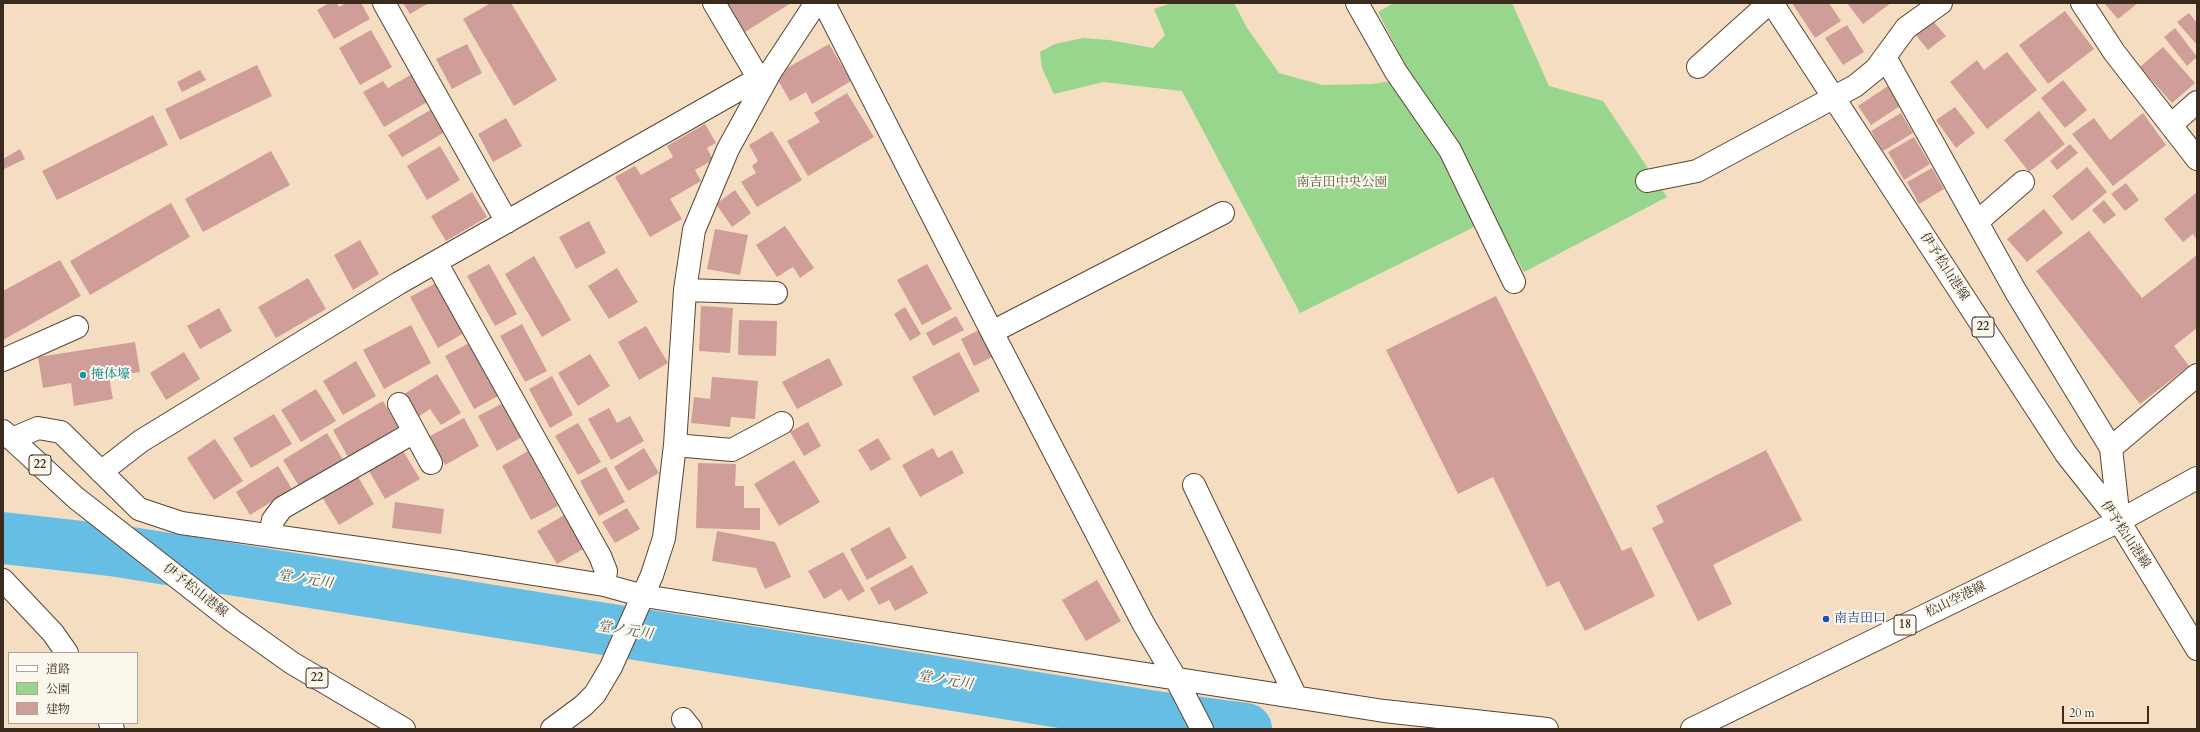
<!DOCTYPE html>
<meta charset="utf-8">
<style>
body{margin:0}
#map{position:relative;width:2200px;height:732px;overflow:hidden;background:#f5ddc1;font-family:Cardo,"Noto Serif JP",serif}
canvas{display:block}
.frame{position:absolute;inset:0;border:4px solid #3b2a1e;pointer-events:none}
.legend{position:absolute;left:8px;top:652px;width:130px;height:72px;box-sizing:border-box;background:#fbf7ec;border:1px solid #aea59a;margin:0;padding:5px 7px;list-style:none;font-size:12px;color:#3b2a1e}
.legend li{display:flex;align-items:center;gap:8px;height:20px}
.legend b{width:20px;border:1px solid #aea59a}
.scale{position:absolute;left:2062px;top:706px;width:87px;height:18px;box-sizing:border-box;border:2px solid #3b2a1e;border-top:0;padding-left:5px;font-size:12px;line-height:14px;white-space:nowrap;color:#3b2a1e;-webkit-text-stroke:3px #fbf7ec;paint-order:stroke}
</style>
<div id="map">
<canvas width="2200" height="732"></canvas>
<div class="frame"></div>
<ul class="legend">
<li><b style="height:5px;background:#fff"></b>道路</li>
<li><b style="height:11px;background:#97d68c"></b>公園</li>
<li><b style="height:11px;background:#d09e99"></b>建物</li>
</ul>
<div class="scale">20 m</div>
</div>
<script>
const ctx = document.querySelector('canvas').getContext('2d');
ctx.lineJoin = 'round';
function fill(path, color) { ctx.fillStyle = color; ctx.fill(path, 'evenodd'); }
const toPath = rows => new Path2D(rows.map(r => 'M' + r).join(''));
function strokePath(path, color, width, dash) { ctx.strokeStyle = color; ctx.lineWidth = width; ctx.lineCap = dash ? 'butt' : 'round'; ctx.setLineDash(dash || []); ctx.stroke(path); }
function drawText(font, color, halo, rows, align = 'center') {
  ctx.font = font + ' Cardo,"Noto Serif JP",serif'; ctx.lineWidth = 4; ctx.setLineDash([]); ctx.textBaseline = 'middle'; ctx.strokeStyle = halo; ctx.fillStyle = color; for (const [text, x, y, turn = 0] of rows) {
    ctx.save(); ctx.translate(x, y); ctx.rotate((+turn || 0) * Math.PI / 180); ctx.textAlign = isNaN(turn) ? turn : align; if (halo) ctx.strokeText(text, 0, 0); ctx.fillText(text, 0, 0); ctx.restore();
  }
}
const green = toPath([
 [1172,3,1234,3,1247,28,1279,73,1322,85,1372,84,1412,78,1378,12,1394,3,1512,3,1549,86,1603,101,1667,197,1524,272,1493,215,1470,229,1300,313,1182,91,1103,82,1054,94,1042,68,1040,52,1055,44,1083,38,1109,40,1153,48,1165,35,1154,9]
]);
const river = toPath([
 [3,538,118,551,1148,716,1246,729]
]);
const building = toPath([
 [329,3,337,3,339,7,346,3,361,3,370,19,334,39,317,10],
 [403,3,429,3,410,14],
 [491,3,511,3,557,80,514,106,463,19],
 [727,3,791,3,745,32],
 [1792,3,1829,3,1841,21,1815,38],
 [1847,3,1891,3,1863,24],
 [2104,3,2138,3,2118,19],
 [2065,11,2094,49,2048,84,2019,45],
 [2189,13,2197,23,2197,45,2177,22],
 [1932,20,1946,36,1928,50,1915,34],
 [1847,25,1864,52,1843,65,1825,38],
 [2175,28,2197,57,2187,66,2164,37],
 [371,30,392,67,360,85,339,48],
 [467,44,482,73,452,89,436,59],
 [829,44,851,81,812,104,806,92,790,101,775,75],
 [2163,47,2195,83,2172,103,2140,67],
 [2007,52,2037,90,1987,129,1950,82,1977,60,1984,70],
 [257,65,272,96,180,140,165,109],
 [200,70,206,80,182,92,177,82],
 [414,73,429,101,384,127,363,92,383,81,388,88],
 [2063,80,2087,110,2065,128,2041,98],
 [1888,86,1900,106,1871,125,1858,106],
 [847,93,874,137,808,176,787,141,820,122,814,113],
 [1955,107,1975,133,1956,148,1936,120],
 [432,109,445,132,402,157,388,135],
 [2039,111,2065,144,2029,172,2004,140],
 [1901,113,1913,133,1883,151,1871,131],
 [2143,113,2166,145,2113,186,2072,134,2094,118,2110,140],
 [153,115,168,145,57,200,42,171],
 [506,118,522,146,493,162,478,134],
 [705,124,716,143,707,148,713,160,695,170,701,181,670,199,682,219,650,237,615,177,635,166,641,175,673,157,667,146],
 [772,131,802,180,757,207,741,182,756,173,752,166,758,161,749,145],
 [1914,137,1930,164,1904,180,1888,152],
 [2070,144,2078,153,2057,170,2050,161],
 [440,146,460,180,427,200,407,166],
 [20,149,25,159,4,169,3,159],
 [271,151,290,185,203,232,185,199],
 [2087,167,2107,192,2072,221,2052,196],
 [1932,168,1944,189,1919,204,1907,182],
 [2126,183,2139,200,2125,211,2111,194],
 [735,190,751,213,732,227,716,204],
 [472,192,487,217,446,241,431,216],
 [2197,192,2197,240,2193,234,2183,242,2164,219],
 [2104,200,2116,215,2104,224,2092,210],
 [171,203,190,237,90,295,70,261],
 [2044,209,2063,233,2027,262,2007,239],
 [589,221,606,253,576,269,559,237],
 [785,226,814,268,800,278,793,267,777,277,756,245],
 [715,229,748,235,740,275,707,269],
 [2089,231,2142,298,2197,255,2197,328,2174,346,2189,366,2140,404,2036,271],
 [360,240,379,274,353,290,334,255],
 [534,256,571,320,542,337,505,274],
 [60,260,81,296,3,340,3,291],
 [489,264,517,314,495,326,467,276],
 [927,264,952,309,922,325,897,280],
 [617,268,638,302,609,319,588,286],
 [308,278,326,309,276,338,258,307],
 [436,283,464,333,438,348,410,297],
 [1496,296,1622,551,1631,547,1655,596,1585,631,1559,581,1547,587,1493,477,1458,494,1386,350],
 [701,306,733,308,730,353,699,351],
 [905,307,921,334,910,341,894,314],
 [219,308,232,331,200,349,187,326],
 [956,316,964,330,933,346,926,333],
 [739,320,777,321,776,356,738,355],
 [522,324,547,371,525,382,500,336],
 [411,325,431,363,384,389,363,350],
 [646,326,668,363,639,380,618,342],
 [981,329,994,356,974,366,961,339],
 [135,342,140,372,109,377,113,399,74,406,71,383,43,388,38,357],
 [469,343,498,396,474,409,445,356],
 [184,352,200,379,166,400,150,373],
 [959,352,980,391,934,416,912,377],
 [590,354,610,386,578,406,558,373],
 [829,358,843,385,797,409,782,382],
 [356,361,376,396,343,415,323,381],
 [437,374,461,413,441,425,430,409,418,417,404,394],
 [552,376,573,415,550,428,529,389],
 [712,377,758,381,755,419,731,417,730,427,691,423,694,397,710,399],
 [316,389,336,421,301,442,281,410],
 [383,401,398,427,348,457,333,430],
 [503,403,522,437,497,451,478,416],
 [609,408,617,423,630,416,644,441,611,460,588,419],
 [274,414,292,444,251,468,233,438],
 [464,418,479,446,445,465,430,436],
 [808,422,821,446,804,456,790,432],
 [578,423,601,462,578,475,555,436],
 [327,433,343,460,299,486,283,460],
 [878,438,891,459,871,471,858,450],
 [215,439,243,481,214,500,187,458],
 [644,448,659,473,628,491,614,467],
 [933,448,938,458,952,450,964,473,920,497,902,465],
 [402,449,420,479,385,499,368,469],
 [1766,450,1802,520,1713,565,1732,604,1698,621,1652,528,1664,522,1656,506],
 [528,451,558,506,531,520,502,466],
 [794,460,820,502,779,526,754,484],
 [698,463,736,464,735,486,744,486,744,508,760,508,760,530,696,528],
 [278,466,292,489,250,515,236,492],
 [606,467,625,502,599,516,580,481],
 [357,475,374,504,339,525,322,497],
 [395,502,444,509,441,534,392,528],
 [627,508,640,529,615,543,602,522],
 [566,514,585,548,557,564,537,531],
 [889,527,907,558,867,580,850,549],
 [717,531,775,542,791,577,765,589,756,568,712,561],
 [843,552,865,591,848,601,841,589,824,599,808,571],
 [912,565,928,593,895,611,889,600,879,605,870,588],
 [1097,580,1121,621,1086,641,1062,600]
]);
const minor = toPath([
 [384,3,507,222],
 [714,3,759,79],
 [824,3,992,332,1143,623,1176,679,1202,729],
 [1357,3,1396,72,1450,150,1514,282],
 [2082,3,2114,52,2197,159],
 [1885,57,2016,292,2111,448],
 [1698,67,1769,3],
 [2171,125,2197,102],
 [1647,181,1697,171,1855,86,1876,69,1906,28,1941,3],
 [1977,222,2023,182],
 [436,262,600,556,606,571,604,585],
 [685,290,776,293],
 [992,332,1223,213],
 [3,360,77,327],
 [399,404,431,463],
 [12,439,38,428,61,432,139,509,181,523,451,561,604,585,644,596,1384,711,1547,729],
 [675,445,732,450,782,423],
 [101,472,141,441,399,283,770,72],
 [1194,485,1296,697],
 [2119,521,2111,448,2197,375],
 [270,535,273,520,282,508,414,432],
 [683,719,691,729],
 [552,729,583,706,595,694,611,667,652,575,664,538,675,445,685,290,694,230,728,149,771,71,816,3]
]);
const primary = toPath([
 [1772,3,2066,454,2119,521,2197,649],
 [3,431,76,498,233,621,292,663,404,729],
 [3,580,53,633,67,653],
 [110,723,113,729],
 [1692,729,2119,521,2197,478]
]);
const markers = [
 [83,375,4,"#0f9aa8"],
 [1826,619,4,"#1a4fb4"]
];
const shields = [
 [1983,327,22],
 [40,465,22],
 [1905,625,22],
 [317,678,22]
];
const shieldNames = [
 ["22",1983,327],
 ["22",40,465],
 ["18",1905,625],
 ["22",317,678]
];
const parkNames = [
 ["南吉田中央公園",1342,183]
];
const streetNames = [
 ["伊予松山港線",1944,267,57],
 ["伊予松山港線",2125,535,56],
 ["伊予松山港線",195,591,38],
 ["松山空港線",1956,600,-26]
];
const cultureNames = [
 ["掩体壕",91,375]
];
const transitNames = [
 ["南吉田口",1834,619]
];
const waterNames = [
 ["堂ノ元川",305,580,9],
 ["堂ノ元川",625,631,9],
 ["堂ノ元川",945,681,9]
];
fill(green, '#97d68c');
strokePath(river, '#67bee4', 52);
fill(building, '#d09e99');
strokePath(minor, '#574536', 24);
strokePath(primary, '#574536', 24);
strokePath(minor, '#fff', 22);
strokePath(primary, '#fff', 22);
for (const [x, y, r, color] of markers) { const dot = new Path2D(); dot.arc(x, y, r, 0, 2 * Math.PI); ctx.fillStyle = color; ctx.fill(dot); strokePath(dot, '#fbf7ec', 1.5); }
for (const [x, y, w] of shields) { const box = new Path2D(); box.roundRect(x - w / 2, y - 10, w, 20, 3); ctx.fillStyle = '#fbf7ec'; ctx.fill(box); strokePath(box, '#3b2a1e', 1); }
drawText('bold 12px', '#3b2a1e', null, shieldNames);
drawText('13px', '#52553a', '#fbf7ec', parkNames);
drawText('13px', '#3b2a1e', '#fbf7ec', streetNames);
drawText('13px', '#0d838f', '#fbf7ec', cultureNames, 'left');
drawText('13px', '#164399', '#fbf7ec', transitNames, 'left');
drawText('italic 14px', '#485659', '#fbf7ec', waterNames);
</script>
